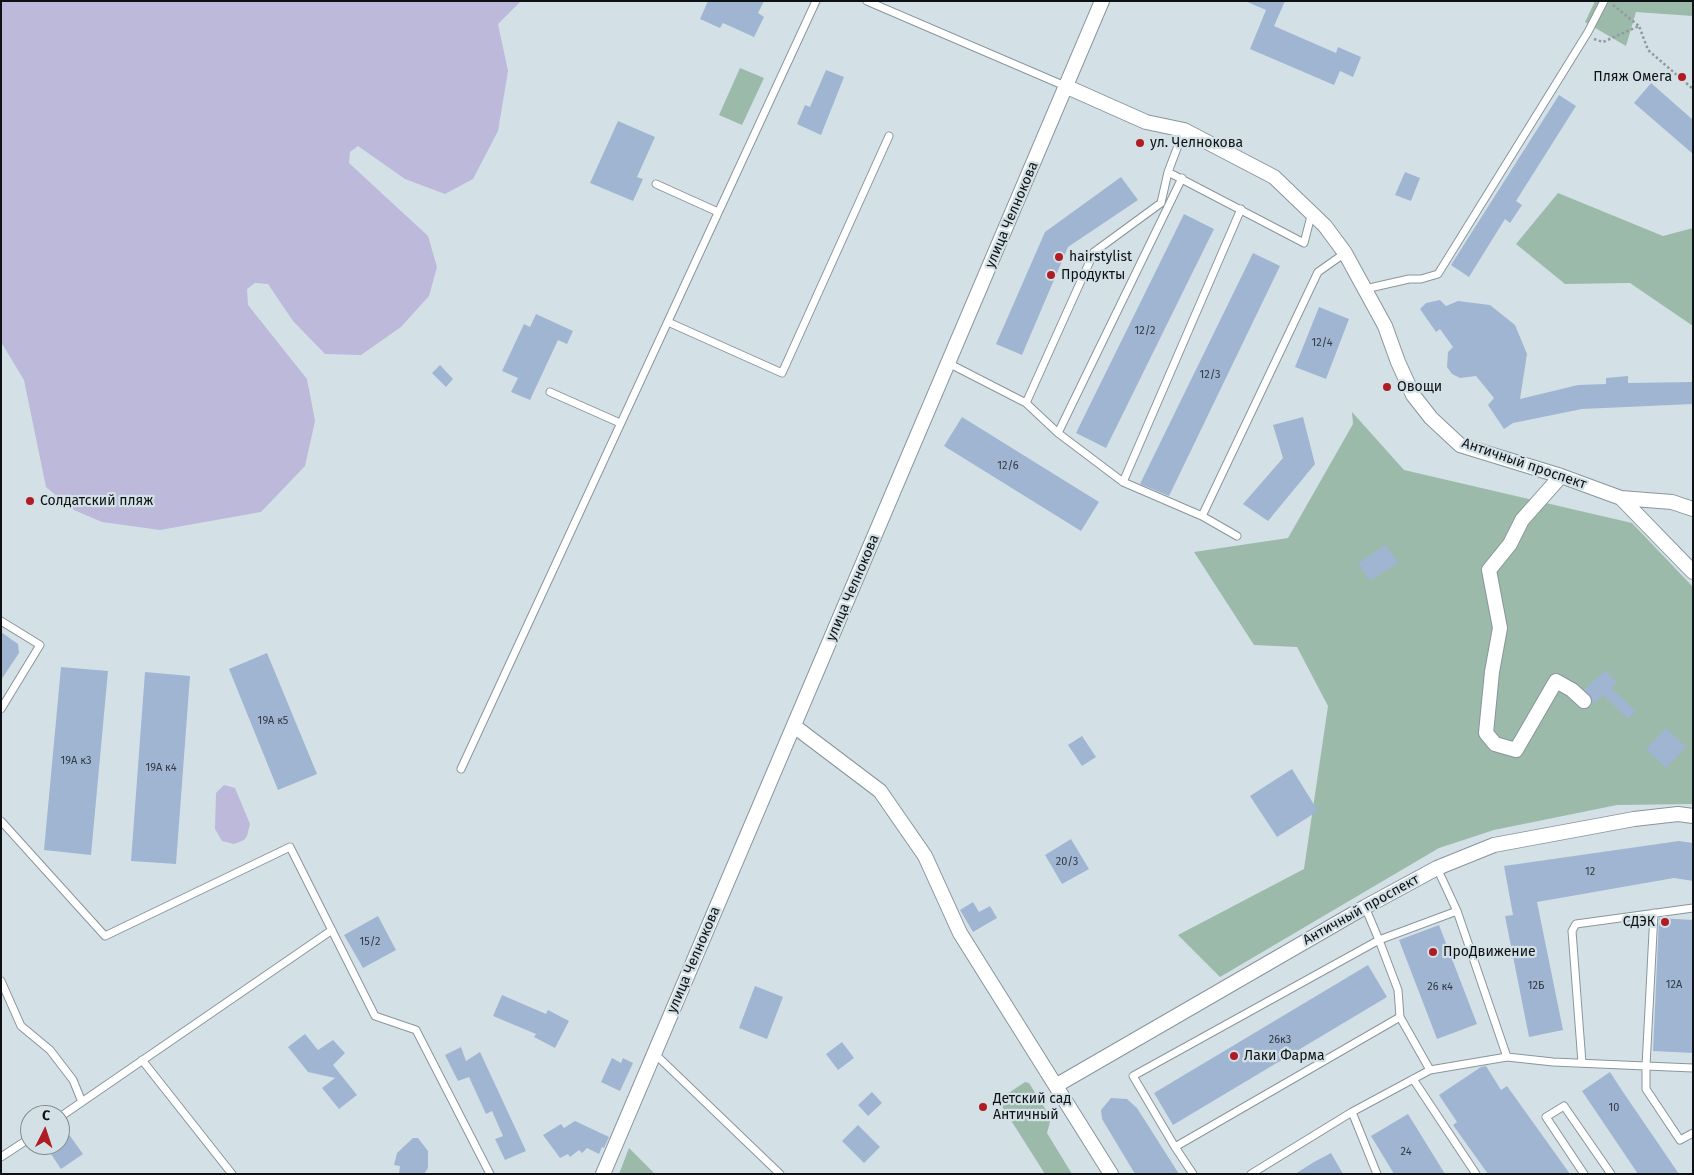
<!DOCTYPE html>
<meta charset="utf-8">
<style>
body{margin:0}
#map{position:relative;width:1694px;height:1175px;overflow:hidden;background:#d3e1e7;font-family:"Fira Sans",sans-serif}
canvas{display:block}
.frame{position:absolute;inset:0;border:2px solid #0d1113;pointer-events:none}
.north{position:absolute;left:20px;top:1105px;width:50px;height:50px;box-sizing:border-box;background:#d3e1e7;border:1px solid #848e92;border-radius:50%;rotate:4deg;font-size:14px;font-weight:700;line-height:20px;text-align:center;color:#0d1113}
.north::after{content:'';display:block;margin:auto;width:18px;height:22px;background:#af1c23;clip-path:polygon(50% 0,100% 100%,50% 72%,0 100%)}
</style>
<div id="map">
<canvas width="1694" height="1175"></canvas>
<div class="frame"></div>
<div class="north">С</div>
</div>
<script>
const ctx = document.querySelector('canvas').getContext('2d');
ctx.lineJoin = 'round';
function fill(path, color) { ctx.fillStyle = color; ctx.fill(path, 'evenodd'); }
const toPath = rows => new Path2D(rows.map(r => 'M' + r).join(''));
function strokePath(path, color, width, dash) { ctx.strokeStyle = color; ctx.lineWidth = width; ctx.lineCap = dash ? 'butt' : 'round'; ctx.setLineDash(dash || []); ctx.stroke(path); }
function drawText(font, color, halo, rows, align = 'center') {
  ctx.font = font + ' "Fira Sans",sans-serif'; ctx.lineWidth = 4.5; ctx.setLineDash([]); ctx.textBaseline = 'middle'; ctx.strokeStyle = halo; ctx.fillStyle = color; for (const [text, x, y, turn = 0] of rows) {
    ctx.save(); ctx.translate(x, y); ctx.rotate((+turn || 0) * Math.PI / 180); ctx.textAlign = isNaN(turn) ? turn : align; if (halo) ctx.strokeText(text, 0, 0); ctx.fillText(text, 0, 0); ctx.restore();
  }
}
const green = toPath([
 [1595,1,1693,1,1693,16,1636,12,1626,46,1585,22],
 [740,68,764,78,742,125,719,115],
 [1558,193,1663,236,1693,228,1693,326,1630,283,1565,284,1516,244],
 [1352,412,1404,470,1632,523,1693,587,1693,804,1617,805,1494,830,1439,848,1220,977,1178,935,1304,869,1328,706,1297,647,1254,645,1194,552,1288,538,1353,424],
 [1025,1082,1029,1083,1051,1118,1047,1133,1072,1174,1045,1174,998,1100],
 [629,1148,655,1174,619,1174]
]);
const water = toPath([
 [1,1,521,1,498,24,508,71,498,131,473,179,445,194,405,179,358,146,350,152,349,163,428,236,437,267,429,296,401,327,361,355,325,354,293,321,268,284,255,283,247,289,248,305,307,379,315,421,305,466,261,512,160,530,102,522,74,510,46,487,24,380,1,342],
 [224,785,235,788,250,824,247,836,244,840,234,844,222,841,215,829,216,793]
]);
const building = toPath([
 [708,1,764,1,758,13,764,17,754,37,723,23,720,28,700,19],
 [1245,1,1285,1,1274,26,1336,53,1338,47,1361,57,1353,77,1340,71,1334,85,1250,49,1266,10],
 [826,70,844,77,821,135,797,124,805,105,810,107],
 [1651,83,1693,120,1693,154,1634,103],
 [1559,95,1576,106,1516,201,1522,205,1510,223,1505,219,1469,277,1451,265],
 [618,121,655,137,637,177,643,179,633,201,590,183],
 [1405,172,1420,178,1411,201,1395,195],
 [1121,177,1138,200,1068,247,1022,355,996,344,1045,232],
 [1184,214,1214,229,1106,448,1076,433],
 [1253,253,1280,266,1169,496,1140,484],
 [1440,300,1446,306,1458,301,1490,305,1515,325,1527,354,1520,399,1578,385,1606,384,1606,378,1628,376,1628,383,1693,382,1693,404,1582,409,1513,423,1504,429,1488,405,1494,398,1476,376,1460,378,1452,374,1447,367,1448,352,1453,347,1440,329,1436,332,1420,309,1426,303],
 [1319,307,1349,319,1326,379,1295,367],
 [536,314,573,331,567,344,558,340,530,400,511,392,518,378,502,371,524,324,530,327],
 [440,365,453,379,446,387,432,373],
 [962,417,1099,502,1081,531,944,446],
 [1303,417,1315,464,1268,521,1243,504,1283,458,1273,425],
 [1386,545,1398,563,1370,581,1358,563],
 [1,632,18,644,19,653,1,680],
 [267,653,317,774,278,790,229,669],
 [61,667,108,671,91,855,44,850],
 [1605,670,1617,682,1611,688,1636,711,1628,719,1603,695,1595,703,1584,690],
 [145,672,190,676,176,864,131,861],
 [1666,728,1686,747,1666,768,1646,749],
 [1082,736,1096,757,1082,766,1068,745],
 [1292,769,1318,811,1277,837,1250,796],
 [1071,839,1089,869,1062,884,1045,855],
 [1679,841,1693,843,1693,881,1674,878,1537,902,1563,1030,1529,1037,1505,916,1513,915,1504,866],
 [973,902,979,912,990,906,997,918,973,932,960,910],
 [378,916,396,950,363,968,344,935],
 [1659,918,1693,920,1693,1053,1653,1051],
 [1439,925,1477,1024,1437,1039,1399,940],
 [1368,965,1387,997,1173,1125,1154,1093],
 [755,986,783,997,767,1039,739,1028],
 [502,995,546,1014,548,1010,569,1021,555,1048,534,1037,536,1034,493,1016],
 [305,1034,318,1050,333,1040,345,1053,333,1065,357,1095,339,1109,322,1088,335,1078,308,1072,288,1047],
 [842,1042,854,1058,838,1070,826,1054],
 [461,1047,466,1061,480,1052,526,1151,505,1160,495,1139,503,1136,492,1111,486,1114,469,1077,458,1081,445,1055],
 [612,1058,621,1063,623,1058,633,1063,620,1091,601,1082],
 [1486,1066,1501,1090,1507,1086,1570,1174,1488,1174,1453,1125,1457,1122,1439,1095,1481,1067],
 [1610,1072,1621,1089,1679,1174,1638,1174,1582,1091],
 [872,1092,882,1103,868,1116,858,1105],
 [1111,1098,1127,1099,1137,1108,1179,1174,1135,1174,1102,1119,1101,1110],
 [1408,1114,1445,1174,1394,1174,1371,1136],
 [575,1121,609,1137,604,1148,602,1147,599,1154,587,1148,582,1153,579,1150,570,1157,568,1154,560,1158,543,1135,561,1124,564,1128],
 [60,1122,83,1154,61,1169,45,1145,60,1145],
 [858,1125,880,1147,864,1163,842,1141],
 [413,1138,418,1138,428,1151,428,1168,424,1174,399,1174,400,1166,394,1165,397,1153],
 [1331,1153,1343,1174,1295,1174,1314,1162]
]);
const path = toPath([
 [1613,5,1639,26],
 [1594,39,1603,42,1639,26,1648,50,1693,89]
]);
const lane = toPath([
 [867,1,1065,86],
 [1168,172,1304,243,1312,212],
 [656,184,718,212],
 [1365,289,1409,279,1421,279,1438,274,1588,32,1604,1],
 [668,322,782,373,889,136],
 [950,364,1026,403,1094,252,1161,203,1168,172,1184,130],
 [550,392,620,423],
 [1026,403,1058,433,1123,482,1241,209],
 [1058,433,1182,178],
 [1123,482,1202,516,1237,536],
 [1202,516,1318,272,1345,253],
 [1,621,40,645,1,709],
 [461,769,816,1],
 [1,821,105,936,290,847,375,1016,416,1030,490,1174],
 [1437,868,1457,911,1507,1057],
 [1365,907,1379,940,1457,911],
 [1379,940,1398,990,1400,1017,1175,1147,1133,1076,1379,940],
 [1,981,21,1026,50,1050,73,1080,82,1102],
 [1400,1017,1430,1070],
 [654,1053,780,1174],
 [142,1060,232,1174],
 [1582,1063,1572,931,1576,924,1693,908],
 [1693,1068,1646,1066,1646,1089,1680,1140,1693,1133],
 [1413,1079,1476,1174],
 [60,1117,332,930],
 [1175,1147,1193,1174],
 [1,1157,30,1138],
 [1251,1174,1352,1112],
 [1377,1174,1352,1112,1430,1070,1507,1057,1553,1062,1646,1066,1654,913],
 [1584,1174,1546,1117,1564,1106,1611,1174]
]);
const street = toPath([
 [1065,86,1146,122,1184,130,1274,177,1325,226,1345,253,1385,326,1398,362,1413,395,1431,418,1460,445,1561,476,1621,498,1693,572],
 [1561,476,1522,520,1510,544,1489,570,1500,628,1492,672,1486,733,1495,744,1516,750,1556,681,1572,690,1584,701],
 [1621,498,1672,502,1693,509],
 [794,726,880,791,925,856,960,933,1111,1174],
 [1057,1085,1365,907,1437,868,1494,845,1634,819,1678,814,1693,816],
 [603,1174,1102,1]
]);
const markers = [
 [1682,77,5,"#af1c23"],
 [1140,143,5,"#af1c23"],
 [1059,257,5,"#af1c23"],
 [1051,275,5,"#af1c23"],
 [1387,387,5,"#af1c23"],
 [30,501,5,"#af1c23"],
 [1665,922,5,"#af1c23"],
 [1433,952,5,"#af1c23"],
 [1234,1056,5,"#af1c23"],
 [983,1107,5,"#af1c23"]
];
const numberNames = [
 ["12/2",1145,331],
 ["12/4",1322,343],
 ["12/3",1210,375],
 ["12/6",1008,466],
 ["19А к5",273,721],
 ["19А к3",76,761],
 ["19А к4",161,768],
 ["20/3",1067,862],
 ["12",1590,872],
 ["15/2",370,942],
 ["12А",1674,985],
 ["12Б",1536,986],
 ["26 к4",1440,987],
 ["26к3",1280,1040],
 ["10",1614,1108],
 ["24",1406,1152]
];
const poiNames = [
 ["Пляж Омега",1672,77,"right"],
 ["ул. Челнокова",1150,143],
 ["hairstylist",1069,257],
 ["Продукты",1061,275],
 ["Овощи",1397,387],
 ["Солдатский пляж",40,501],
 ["СДЭК",1655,922,"right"],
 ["ПроДвижение",1443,952],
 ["Лаки Фарма",1244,1056],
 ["Детский сад",993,1099],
 ["Античный",993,1115]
];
const streetNames = [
 ["улица Челнокова",1012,215,-67],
 ["Античный проспект",1524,464,19],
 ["улица Челнокова",853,588,-67],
 ["Античный проспект",1361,910,-29],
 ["улица Челнокова",694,960,-67]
];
fill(green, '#9bbaa9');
fill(water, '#bcb9db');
fill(building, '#a0b5d2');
strokePath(lane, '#89969c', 9);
strokePath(street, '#89969c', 16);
strokePath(path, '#8f999e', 2.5, [2.5, 2.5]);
strokePath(lane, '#fff', 7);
strokePath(street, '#fff', 14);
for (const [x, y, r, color] of markers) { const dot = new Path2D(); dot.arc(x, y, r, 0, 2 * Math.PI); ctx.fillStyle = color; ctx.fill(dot); strokePath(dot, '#d3e1e7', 2); }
drawText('11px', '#323a43', null, numberNames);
drawText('14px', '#0d1113', '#d3e1e7', poiNames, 'left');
drawText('14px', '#0d1113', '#d3e1e7', streetNames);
</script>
